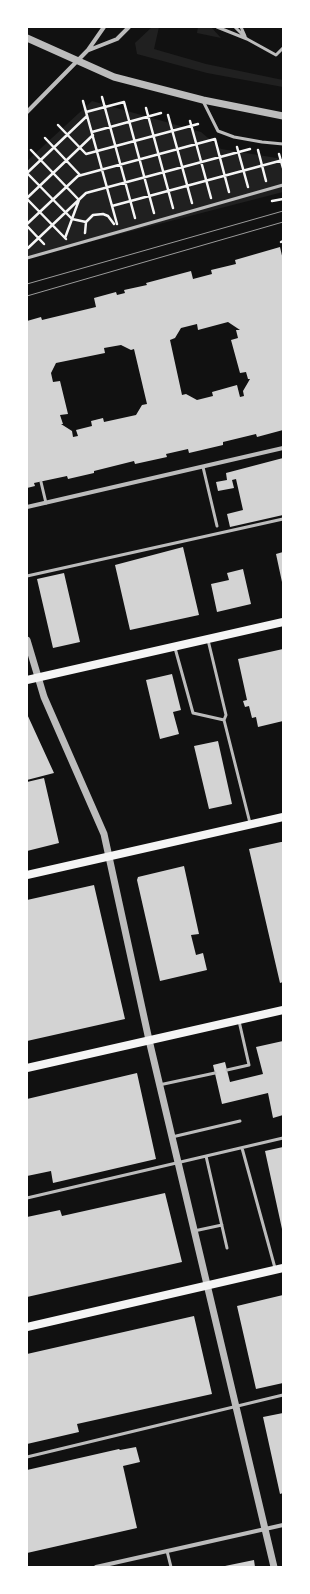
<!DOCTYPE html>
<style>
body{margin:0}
#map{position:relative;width:310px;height:1594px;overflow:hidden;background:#111;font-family:Lato,sans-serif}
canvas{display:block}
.frame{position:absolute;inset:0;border:28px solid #fff;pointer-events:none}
</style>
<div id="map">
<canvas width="310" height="1594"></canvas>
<div class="frame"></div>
</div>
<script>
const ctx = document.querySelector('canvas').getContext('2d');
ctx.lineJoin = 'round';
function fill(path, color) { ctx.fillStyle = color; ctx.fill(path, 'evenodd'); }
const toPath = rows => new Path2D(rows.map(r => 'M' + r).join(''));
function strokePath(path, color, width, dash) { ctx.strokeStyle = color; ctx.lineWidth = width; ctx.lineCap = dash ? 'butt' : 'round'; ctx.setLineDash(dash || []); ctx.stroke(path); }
const green = toPath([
 [152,27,159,27,154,49,206,64,283,80,283,87,207,73,137,54,135,43],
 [198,27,211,27,221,38,197,33],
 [92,101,201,132,221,149,283,159,283,192,27,258,27,161]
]);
const building = toPath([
 [280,247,283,260,283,430,257,437,256,434,223,442,223,445,189,453,188,449,166,454,167,457,135,464,134,461,94,471,94,473,68,479,67,476,34,483,35,486,27,488,27,321,41,317,42,320,96,307,94,298,116,292,117,295,125,293,124,290,147,285,146,283,191,271,193,279,212,274,211,270,236,264,235,260],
 [228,322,240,330,236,330,238,338,231,340,240,373,246,372,248,379,250,379,243,391,244,396,240,397,237,385,212,392,213,396,197,400,186,394,182,395,170,340,175,338,181,328,197,324,198,330],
 [121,345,131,350,134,349,147,404,142,405,136,415,104,422,103,418,91,421,92,426,76,430,78,436,73,437,72,431,61,424,63,424,60,415,68,414,60,381,53,382,51,373,56,363,105,353,104,348],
 [283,458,283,515,230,527,227,514,243,510,236,479,232,480,234,488,218,491,216,482,227,480,226,473],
 [183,547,199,615,130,630,115,565],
 [283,552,283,582,282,582,276,554],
 [243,569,251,604,217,612,211,584,229,580,227,573],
 [64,573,80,642,53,648,37,579],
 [283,649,283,721,258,727,256,717,252,718,249,706,245,707,243,701,247,700,238,659],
 [172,674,181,710,173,712,179,734,160,739,146,680],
 [27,714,54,773,27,780],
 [218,741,232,804,209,809,194,746],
 [44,778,59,843,27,851,27,782],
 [281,842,283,842,283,982,280,983,249,849],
 [184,866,199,934,191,935,196,955,203,953,207,970,160,981,137,880,138,877],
 [94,885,125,1019,27,1041,27,900],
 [283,1041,283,1115,273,1118,268,1093,222,1104,213,1065,225,1062,230,1082,263,1074,256,1047],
 [137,1073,156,1159,53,1183,51,1171,27,1176,27,1099],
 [283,1147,283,1229,282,1229,265,1151],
 [165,1193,182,1262,27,1297,27,1217,60,1210,62,1216],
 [283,1295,283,1383,256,1389,237,1306],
 [194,1316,212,1394,77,1424,79,1432,27,1444,27,1354],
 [283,1413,283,1493,280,1494,263,1417],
 [136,1447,140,1462,123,1466,137,1528,27,1553,27,1470,119,1449,120,1450],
 [254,1560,255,1567,225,1567,225,1566]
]);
const path = toPath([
 [102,97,135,218],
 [83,101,117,224],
 [146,108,173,208],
 [86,112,124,102,154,213],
 [168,115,192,203],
 [190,121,211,198],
 [58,125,86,154,198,124],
 [92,132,161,113],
 [45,138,80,175],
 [215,139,229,192],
 [237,147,248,187],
 [31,150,79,200,65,238],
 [258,150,266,181],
 [279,154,283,168],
 [27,173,87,116],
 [27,173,72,219,86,222],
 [27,198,93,135],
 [27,199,66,239],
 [272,201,283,199],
 [112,206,283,160],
 [27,224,78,176,215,139],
 [27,226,44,244],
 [85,233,86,222,93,215,103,214,108,216,114,224],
 [281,242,283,241],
 [28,248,86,193,250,149]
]);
const service = toPath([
 [217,27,247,39,276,55,283,48],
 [235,27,246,38],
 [241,27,245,36],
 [203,101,218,131,234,137,262,142,283,144],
 [27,258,283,185],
 [203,467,217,526],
 [41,482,46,503],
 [27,576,283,519],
 [175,648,193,713,224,720,226,715,208,640],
 [224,720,250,823],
 [227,1070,249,1065,239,1021],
 [159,1085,215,1073],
 [172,1137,240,1121],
 [242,1148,275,1268],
 [206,1156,227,1248],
 [27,1198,283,1138],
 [194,1231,222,1225],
 [27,1457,283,1395],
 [167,1551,171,1567]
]);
const minor = toPath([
 [89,50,117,39,129,27],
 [27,112,88,50,104,27],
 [27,507,283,448],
 [96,1567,283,1525]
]);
const tertiary = toPath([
 [27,38,114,77,203,100,283,116],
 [27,640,44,697,104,834,149,1040,274,1567]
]);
const secondary = toPath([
 [27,680,283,622],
 [27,875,283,817],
 [27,1068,283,1010],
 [27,1327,283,1268]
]);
const tram = toPath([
 [27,284,283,211],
 [27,296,283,222]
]);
fill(green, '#202020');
fill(building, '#d3d3d3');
strokePath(path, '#f5f5f5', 2.5);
strokePath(service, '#bcbcbc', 3);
strokePath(minor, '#bcbcbc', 4);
strokePath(tertiary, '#bcbcbc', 7);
strokePath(secondary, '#f5f5f5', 8);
strokePath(tram, '#9a9a9a', 1);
</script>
